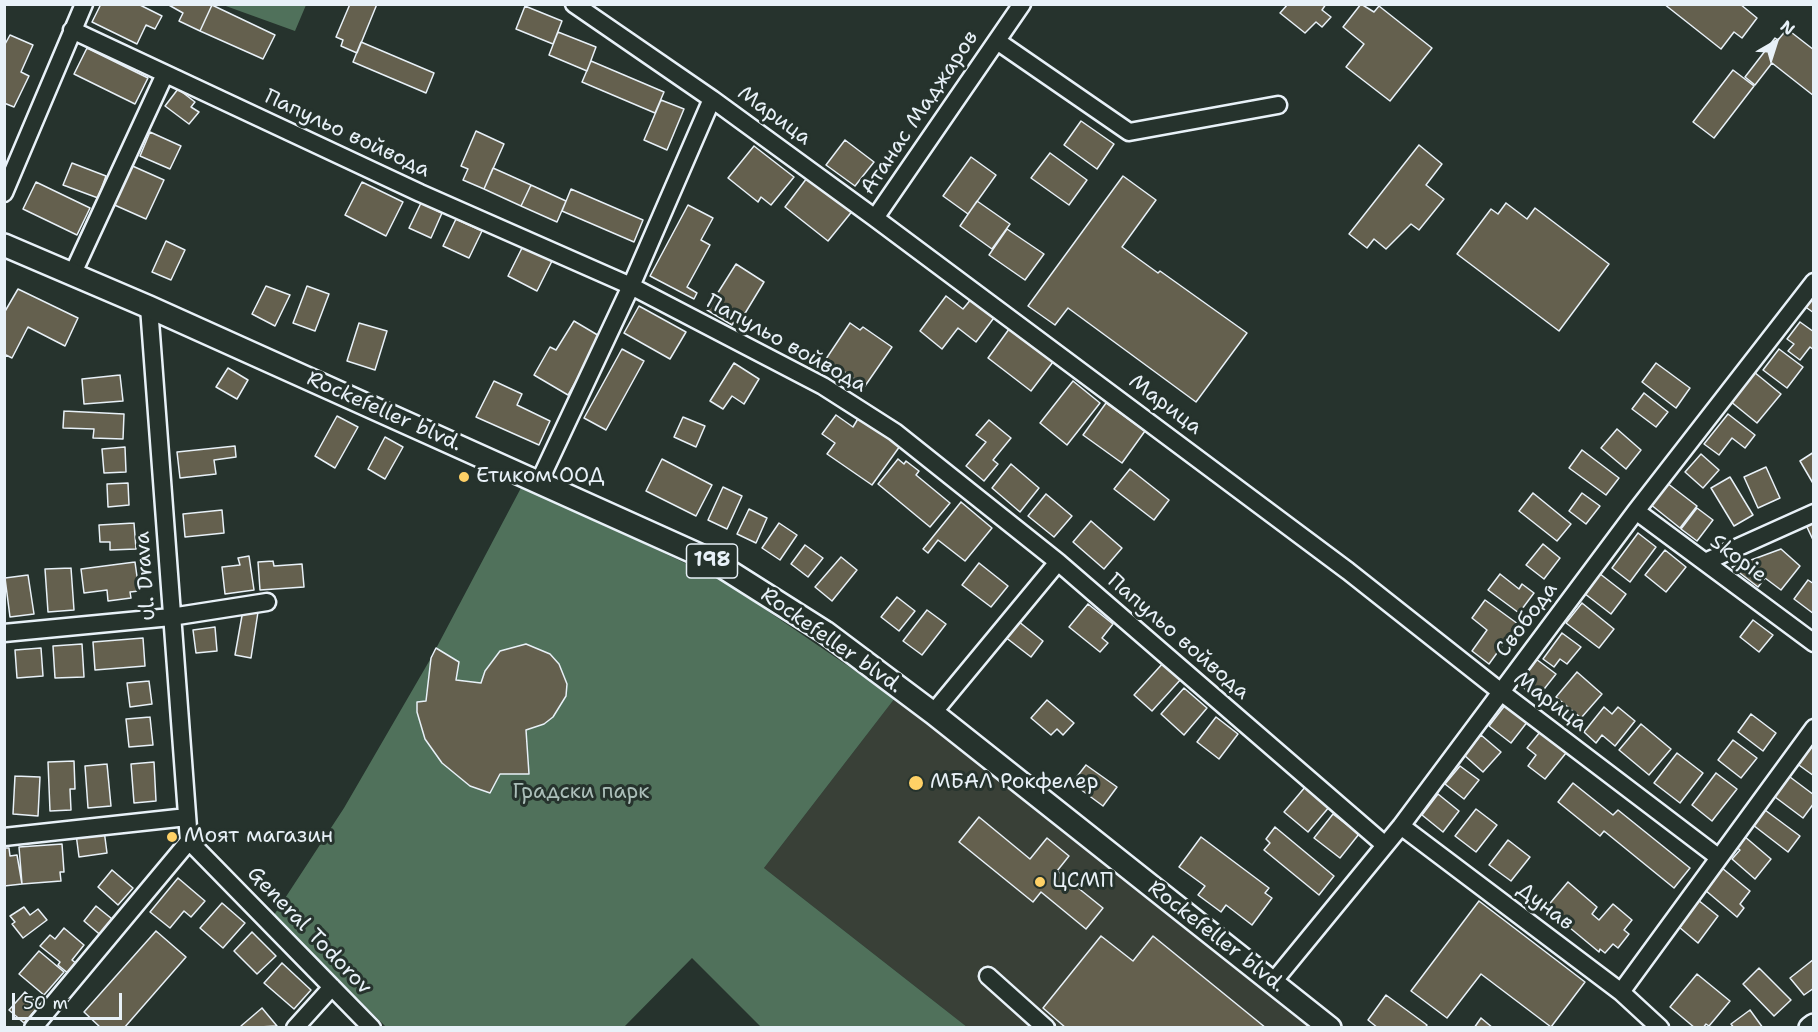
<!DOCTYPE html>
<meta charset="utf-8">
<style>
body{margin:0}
#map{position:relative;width:1818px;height:1032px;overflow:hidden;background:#26332d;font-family:"Shantell Sans",sans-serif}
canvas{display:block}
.frame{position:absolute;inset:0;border:6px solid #e8f1f8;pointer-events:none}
.north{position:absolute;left:1746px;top:12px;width:60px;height:60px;-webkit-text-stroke:4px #26332d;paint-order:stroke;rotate:39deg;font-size:16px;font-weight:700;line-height:24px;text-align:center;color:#e8f1f8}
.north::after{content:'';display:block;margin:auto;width:21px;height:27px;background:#e8f1f8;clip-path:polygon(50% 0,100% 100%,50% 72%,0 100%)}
.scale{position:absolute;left:12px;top:993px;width:110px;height:27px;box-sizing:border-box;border:3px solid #e8f1f8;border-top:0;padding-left:8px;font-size:18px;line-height:21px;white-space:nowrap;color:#e8f1f8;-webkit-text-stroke:4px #26332d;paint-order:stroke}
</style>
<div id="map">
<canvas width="1818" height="1032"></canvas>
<div class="frame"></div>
<div class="north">N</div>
<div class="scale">50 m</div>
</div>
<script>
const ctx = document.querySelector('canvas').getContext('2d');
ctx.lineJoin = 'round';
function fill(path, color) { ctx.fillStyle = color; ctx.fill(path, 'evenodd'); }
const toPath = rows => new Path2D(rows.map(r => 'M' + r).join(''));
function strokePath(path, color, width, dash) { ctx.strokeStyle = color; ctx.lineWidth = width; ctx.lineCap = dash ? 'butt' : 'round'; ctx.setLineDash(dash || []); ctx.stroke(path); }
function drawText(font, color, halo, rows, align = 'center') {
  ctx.font = font + ' "Shantell Sans",sans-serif'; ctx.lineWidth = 6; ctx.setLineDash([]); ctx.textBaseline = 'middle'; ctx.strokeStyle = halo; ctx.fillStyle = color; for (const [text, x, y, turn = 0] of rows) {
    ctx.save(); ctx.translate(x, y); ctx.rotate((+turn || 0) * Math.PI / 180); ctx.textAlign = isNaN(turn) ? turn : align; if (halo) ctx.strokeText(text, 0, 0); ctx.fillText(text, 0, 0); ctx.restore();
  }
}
const built = toPath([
 [895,698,1308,1027,967,1027,764,868]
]);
const green = toPath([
 [223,5,306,5,295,31],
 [522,486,725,582,895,698,764,868,967,1027,761,1027,692,958,624,1027,386,1027,274,915,344,808,431,658]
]);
const building = toPath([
 [101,4,138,4,162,16,155,29,146,25,137,44,92,22,101,4],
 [167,4,210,4,212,5,200,31,179,21,183,13,167,4],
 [350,4,377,4,357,53,341,46,343,40,336,37,350,4],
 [1288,4,1326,4,1322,10,1331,17,1322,27,1316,22,1305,33,1280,13,1288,4],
 [1361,4,1374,12,1379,6,1432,48,1390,101,1346,67,1364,44,1343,27,1361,4],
 [1664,4,1740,4,1757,18,1742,38,1734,32,1721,49,1664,4],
 [212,5,275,35,263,59,200,31,212,5],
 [525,6,562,21,553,44,516,29,525,6],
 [1787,29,1814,50,1814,96,1772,63,1755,85,1745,77,1775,38,1778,40,1787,29],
 [558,32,596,47,587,71,549,55,558,32],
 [10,35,33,45,21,72,29,76,14,107,4,103,4,46,10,35],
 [361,42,434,73,426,93,353,62,361,42],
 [87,48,148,78,135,104,74,74,87,48],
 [591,61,664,92,655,113,582,82,591,61],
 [1733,70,1754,86,1714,138,1693,122,1733,70],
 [178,89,195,102,191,107,199,112,189,124,165,106,178,89],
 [661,100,684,109,667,150,644,140,661,100],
 [1081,121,1114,144,1097,169,1064,145,1081,121],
 [476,131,504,144,484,189,463,180,468,169,461,166,476,131],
 [150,132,181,146,170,169,140,156,150,132],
 [845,140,874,162,855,186,826,165,845,140],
 [1419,145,1442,164,1426,185,1444,199,1419,230,1411,224,1386,249,1374,239,1367,248,1349,234,1419,145],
 [754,146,794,177,771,205,761,197,758,202,728,178,754,146],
 [1050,153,1087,180,1069,205,1031,178,1050,153],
 [971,157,996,175,968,214,943,196,971,157],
 [72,163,106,176,98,198,63,185,72,163],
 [128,164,164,180,146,219,110,203,128,164],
 [493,168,531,185,521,206,484,189,493,168],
 [810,174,854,209,828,241,785,207,810,174],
 [1123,176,1156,200,1122,247,1158,273,1160,271,1247,333,1196,402,1068,308,1055,325,1028,306,1123,176],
 [36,182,90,208,77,235,23,209,36,182],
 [362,182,403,202,386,236,345,215,362,182],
 [531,185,566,201,557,222,521,206,531,185],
 [571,189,643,220,634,242,562,211,571,189],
 [977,201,1010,224,992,249,960,226,977,201],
 [421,203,442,213,431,238,409,228,421,203],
 [1506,203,1527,219,1535,208,1609,264,1559,331,1457,254,1491,209,1498,214,1506,203],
 [688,205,713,218,701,240,710,245,687,287,697,293,694,299,650,276,688,205],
 [456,219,482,231,469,258,443,246,456,219],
 [1007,229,1044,254,1025,280,989,255,1007,229],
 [166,241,185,250,171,280,152,272,166,241],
 [523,246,552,261,537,291,508,276,523,246],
 [736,264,764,282,744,315,740,312,732,325,707,310,736,264],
 [1814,285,1814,313,1800,303,1814,285],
 [266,286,290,295,275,326,252,314,266,286],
 [307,286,329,294,315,331,293,323,307,286],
 [18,289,78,318,65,346,28,327,12,358,6,355,4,359,4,313,18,289],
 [946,296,963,309,972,298,996,315,976,342,958,328,942,349,920,331,946,296],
 [639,306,686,332,670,359,624,333,639,306],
 [574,321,601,337,568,395,534,375,550,347,556,350,574,321],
 [1800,322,1814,332,1814,350,1810,347,1800,360,1788,351,1794,344,1787,339,1800,322],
 [359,323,387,331,375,370,347,361,359,323],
 [850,323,860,330,863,327,892,347,865,386,826,359,850,323],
 [1012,325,1056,358,1031,391,988,358,1012,325],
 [622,349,644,361,606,430,584,418,622,349],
 [1779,349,1803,367,1787,388,1763,370,1779,349],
 [734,363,759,379,744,404,732,396,723,409,710,401,734,363],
 [1656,363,1690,388,1676,408,1642,382,1656,363],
 [228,368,248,380,237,399,216,387,228,368],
 [1754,372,1781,394,1757,423,1730,401,1754,372],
 [120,375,123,401,84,404,82,379,120,375],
 [494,381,522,394,517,405,550,421,539,445,476,417,494,381],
 [1073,381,1100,403,1067,445,1040,423,1073,381],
 [1644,393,1668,412,1656,427,1632,409,1644,393],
 [1106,403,1145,431,1122,463,1083,435,1106,403],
 [64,411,124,414,123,439,93,438,94,429,63,428,64,411],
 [1728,414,1755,435,1745,448,1732,438,1719,455,1704,444,1728,414],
 [836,415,853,427,859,417,900,446,872,485,827,454,835,443,822,434,836,415],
 [337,416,358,427,335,468,315,456,337,416],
 [683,417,705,426,696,447,674,437,683,417],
 [989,420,1011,438,993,460,998,464,984,481,966,466,986,442,976,435,989,420],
 [1617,429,1641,450,1626,469,1601,448,1617,429],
 [385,437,403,447,385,479,368,469,385,437],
 [235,446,236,457,214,460,216,474,180,478,177,452,235,446],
 [125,447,126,472,104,473,102,449,125,447],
 [1582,450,1619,478,1606,495,1569,468,1582,450],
 [1814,452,1814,485,1800,461,1814,452],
 [1701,454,1719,470,1703,488,1685,472,1701,454],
 [662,459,712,485,696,516,646,491,662,459],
 [898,459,904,464,906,461,919,471,916,475,950,503,930,527,878,484,898,459],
 [1011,464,1039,488,1020,512,992,488,1011,464],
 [1766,467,1780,498,1758,508,1744,477,1766,467],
 [1130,469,1169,500,1154,520,1114,489,1130,469],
 [1730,477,1753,515,1734,526,1711,488,1730,477],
 [128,483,129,505,108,507,107,484,128,483],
 [1667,483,1697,506,1680,528,1650,504,1667,483],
 [723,487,742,496,727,529,708,520,723,487],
 [1533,493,1571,524,1557,541,1519,511,1533,493],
 [1582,493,1600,506,1586,524,1569,511,1582,493],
 [1046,494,1072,516,1054,537,1028,516,1046,494],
 [961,502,992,528,965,561,938,540,928,553,923,549,961,502],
 [1697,508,1713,520,1697,541,1681,529,1697,508],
 [749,509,767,518,756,543,737,534,749,509],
 [222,510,224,533,185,537,183,514,222,510],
 [1091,521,1122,548,1104,569,1073,542,1091,521],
 [1814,521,1814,542,1806,525,1814,521],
 [134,523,136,549,110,550,110,542,100,542,99,525,134,523],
 [779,523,797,535,780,560,762,548,779,523],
 [1638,533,1656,547,1630,582,1612,568,1638,533],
 [1543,544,1560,558,1544,579,1526,565,1543,544],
 [805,545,823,558,808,577,791,564,805,545],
 [1781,549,1800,566,1781,590,1765,578,1758,587,1732,567,1781,549],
 [1665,550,1686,567,1666,592,1645,575,1665,550],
 [249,556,254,590,225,594,222,567,240,565,238,558,249,556],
 [841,557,857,570,832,601,815,587,841,557],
 [273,561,274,566,302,564,304,587,260,590,258,562,273,561],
 [135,562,139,591,130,592,131,598,108,601,107,590,84,593,81,569,135,562],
 [979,563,1008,586,991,607,962,585,979,563],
 [71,568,74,610,48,612,45,569,71,568],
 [1595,570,1626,594,1611,614,1580,590,1595,570],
 [1500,574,1519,589,1522,584,1534,593,1519,613,1488,590,1500,574],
 [28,575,34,614,10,617,5,578,28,575],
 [1808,580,1814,584,1814,614,1794,599,1808,580],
 [897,597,915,611,899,631,881,617,897,597],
 [1485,600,1518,624,1489,664,1472,651,1487,630,1472,618,1485,600],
 [1582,603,1614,629,1599,648,1566,623,1582,603],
 [1088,604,1113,624,1102,638,1108,643,1100,652,1069,627,1088,604],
 [243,610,258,612,251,658,235,655,243,610],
 [927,610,946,624,922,655,903,641,927,610],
 [1013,617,1043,641,1031,657,1000,633,1013,617],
 [1753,620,1773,635,1759,652,1740,637,1753,620],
 [215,627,217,651,196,653,193,630,215,627],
 [1562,633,1581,647,1567,664,1560,659,1554,667,1543,659,1562,633],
 [143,638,145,666,95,670,93,642,143,638],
 [82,644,84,677,55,678,53,646,82,644],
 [526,644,550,654,559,664,567,684,566,696,553,717,544,724,526,730,529,774,500,774,490,793,470,786,442,763,425,739,417,712,417,702,426,701,431,658,436,648,459,662,456,680,481,683,485,671,500,651,526,644],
 [41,648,43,676,17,678,15,650,41,648],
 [1532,656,1556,674,1537,698,1513,680,1532,656],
 [1164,662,1182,678,1152,711,1134,695,1164,662],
 [1577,672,1602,694,1581,718,1556,697,1577,672],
 [149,681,152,704,130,707,127,683,149,681],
 [1184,688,1207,708,1184,735,1161,714,1184,688],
 [1047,700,1074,723,1063,735,1057,729,1051,735,1031,718,1047,700],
 [1506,704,1528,721,1511,743,1489,726,1506,704],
 [1604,707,1612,714,1618,707,1635,721,1615,746,1602,735,1596,743,1584,732,1604,707],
 [1751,714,1776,733,1763,751,1738,732,1751,714],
 [150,717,153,745,129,747,126,719,150,717],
 [1216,717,1238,734,1219,759,1197,742,1216,717],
 [1641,724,1671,749,1649,775,1619,750,1641,724],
 [1540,732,1566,753,1545,779,1528,766,1536,755,1527,748,1540,732],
 [1481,735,1501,752,1483,772,1464,755,1481,735],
 [1733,740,1757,758,1741,778,1718,760,1733,740],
 [1811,744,1814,746,1814,776,1796,763,1811,744],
 [1677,753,1703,773,1680,803,1654,783,1677,753],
 [74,761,75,789,70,789,71,810,50,811,48,762,74,761],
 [154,762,156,801,134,803,131,764,154,762],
 [107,764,111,806,88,808,85,766,107,764],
 [1086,765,1117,787,1103,806,1072,783,1086,765],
 [1460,766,1479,780,1464,799,1445,784,1460,766],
 [1716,773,1737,789,1712,821,1692,805,1716,773],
 [1786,774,1814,795,1814,803,1803,818,1771,794,1786,774],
 [15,776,40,777,38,816,13,814,15,776],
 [1573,783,1613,815,1618,810,1690,868,1674,888,1604,831,1600,836,1558,802,1573,783],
 [1306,786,1330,806,1308,832,1284,812,1306,786],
 [1438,794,1459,811,1443,832,1422,815,1438,794],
 [1476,809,1497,825,1476,852,1455,836,1476,809],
 [1765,810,1800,836,1788,852,1753,825,1765,810],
 [1333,814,1359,834,1340,858,1314,838,1333,814],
 [979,817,1030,859,1047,838,1069,856,1057,871,1103,908,1086,929,1041,892,1033,902,959,842,979,817],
 [1275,827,1334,876,1319,895,1264,850,1270,843,1266,839,1275,827],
 [104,830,107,853,79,857,76,834,104,830],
 [1744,836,1771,859,1755,879,1732,859,1740,850,1735,846,1744,836],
 [1201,837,1269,888,1265,893,1272,898,1252,925,1226,905,1221,912,1198,895,1205,886,1179,867,1201,837],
 [1508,840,1530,857,1511,881,1489,865,1508,840],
 [62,844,64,872,60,872,61,881,22,884,19,847,62,844],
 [4,848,9,848,10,856,17,855,22,884,4,886,4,848],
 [1722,868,1750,891,1740,904,1744,908,1737,917,1705,890,1722,868],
 [112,870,133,888,118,905,98,887,112,870],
 [178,878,205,901,191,917,184,911,170,928,150,912,178,878],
 [1568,882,1597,907,1592,914,1599,920,1613,904,1632,920,1624,930,1629,934,1618,948,1613,944,1605,953,1600,949,1599,952,1546,908,1568,882],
 [1698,900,1718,916,1698,943,1679,927,1698,900],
 [1479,901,1585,982,1551,1027,1481,974,1447,1018,1411,991,1479,901],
 [222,903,245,923,223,948,200,928,222,903],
 [96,906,117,923,104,938,84,921,96,906],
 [24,907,30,915,38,909,47,920,23,938,12,924,15,922,10,916,24,907],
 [64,928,84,945,72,960,77,964,69,974,58,965,60,962,40,946,50,935,55,939,64,928],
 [156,931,186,957,124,1028,101,1028,84,1012,156,931],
 [252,932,276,956,257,974,234,951,252,932],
 [1101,936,1133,961,1153,936,1266,1028,1066,1028,1043,1008,1101,936],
 [39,951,64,972,44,995,19,974,39,951],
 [1814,959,1814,988,1804,995,1790,978,1814,959],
 [282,963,311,990,294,1009,264,983,282,963],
 [1759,968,1791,1000,1774,1016,1743,984,1759,968],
 [1697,974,1730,1001,1709,1026,1706,1024,1703,1028,1695,1028,1670,1007,1697,974],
 [25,992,40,1005,24,1023,9,1010,25,992],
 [1386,995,1427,1025,1425,1028,1378,1028,1368,1020,1386,995],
 [262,1008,277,1026,242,1028,241,1026,262,1008],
 [1750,1010,1763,1028,1734,1028,1731,1024,1750,1010],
 [1481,1018,1493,1028,1474,1028,1481,1018]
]);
const minor = toPath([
 [574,4,712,99,875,218,1348,571,1501,692,1718,857],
 [72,30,420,193,631,286,823,386,895,432,1058,562,1385,845],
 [997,41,1129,132,1278,105],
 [4,193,84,4],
 [875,218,1022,4],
 [73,273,165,74],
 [149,307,189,841],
 [539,482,631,286,712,99],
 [1636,511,1814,643],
 [1705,562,1814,513],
 [4,633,171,617,267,602],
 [933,713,1058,562],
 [1401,826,1621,992,1660,1028],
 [4,837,187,817],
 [189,841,372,1028],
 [988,976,1046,1028],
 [1273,982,1401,826,1636,511,1814,282],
 [1621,992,1814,728],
 [33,1028,189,841],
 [295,1028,332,987]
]);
const major = toPath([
 [4,245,149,307,713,561,825,632,933,713,1330,1028],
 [1810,1028,1814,1025]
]);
const markers = [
 [464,477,6,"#ffd166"],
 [916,783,8,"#ffd166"],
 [172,837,6,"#ffd166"],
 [1040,882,6,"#ffd166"]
];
const shields = [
 [712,561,51]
];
const shieldNames = [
 ["198",712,561]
];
const streetNames = [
 ["Атанас Маджаров",920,113,-56],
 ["Марица",774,116,36],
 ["Папульо войвода",347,134,25],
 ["Папульо войвода",786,344,29],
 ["Марица",1165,405,37],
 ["Rockefeller blvd.",384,412,24],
 ["Skopie",1738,559,37],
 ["ul. Drava",146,576,-94],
 ["Свобода",1527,620,-53],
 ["Папульо войвода",1178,637,41],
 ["Rockefeller blvd.",831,641,35],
 ["Марица",1550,702,37],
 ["Дунав",1545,907,37],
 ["General Todorov",309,931,46],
 ["Rockefeller blvd.",1216,937,38]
];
const poiNames = [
 ["Етиком ООД",476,477],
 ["МБАЛ Рокфелер",930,783],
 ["Моят магазин",184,837],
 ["ЦСМП",1052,882]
];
const parkNames = [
 ["Градски парк",581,793]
];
fill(built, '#394037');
fill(green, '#50715b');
fill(building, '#64604e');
strokePath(building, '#e8f1f8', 1.5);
strokePath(minor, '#e8f1f8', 21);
strokePath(major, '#e8f1f8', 26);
strokePath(minor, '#26332d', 16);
strokePath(major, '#26332d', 21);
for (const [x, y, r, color] of markers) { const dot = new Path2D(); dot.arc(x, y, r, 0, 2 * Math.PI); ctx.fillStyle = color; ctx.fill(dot); strokePath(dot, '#26332d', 2); }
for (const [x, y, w] of shields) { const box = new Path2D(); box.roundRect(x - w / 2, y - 17, w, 34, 4.5); ctx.fillStyle = '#26332d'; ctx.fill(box); strokePath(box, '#e8f1f8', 1.5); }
drawText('bold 20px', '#e8f1f8', null, shieldNames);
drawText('21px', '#e8f1f8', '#26332d', streetNames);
drawText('21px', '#e8f1f8', '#26332d', poiNames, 'left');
drawText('21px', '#abbeb9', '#26332d', parkNames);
</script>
